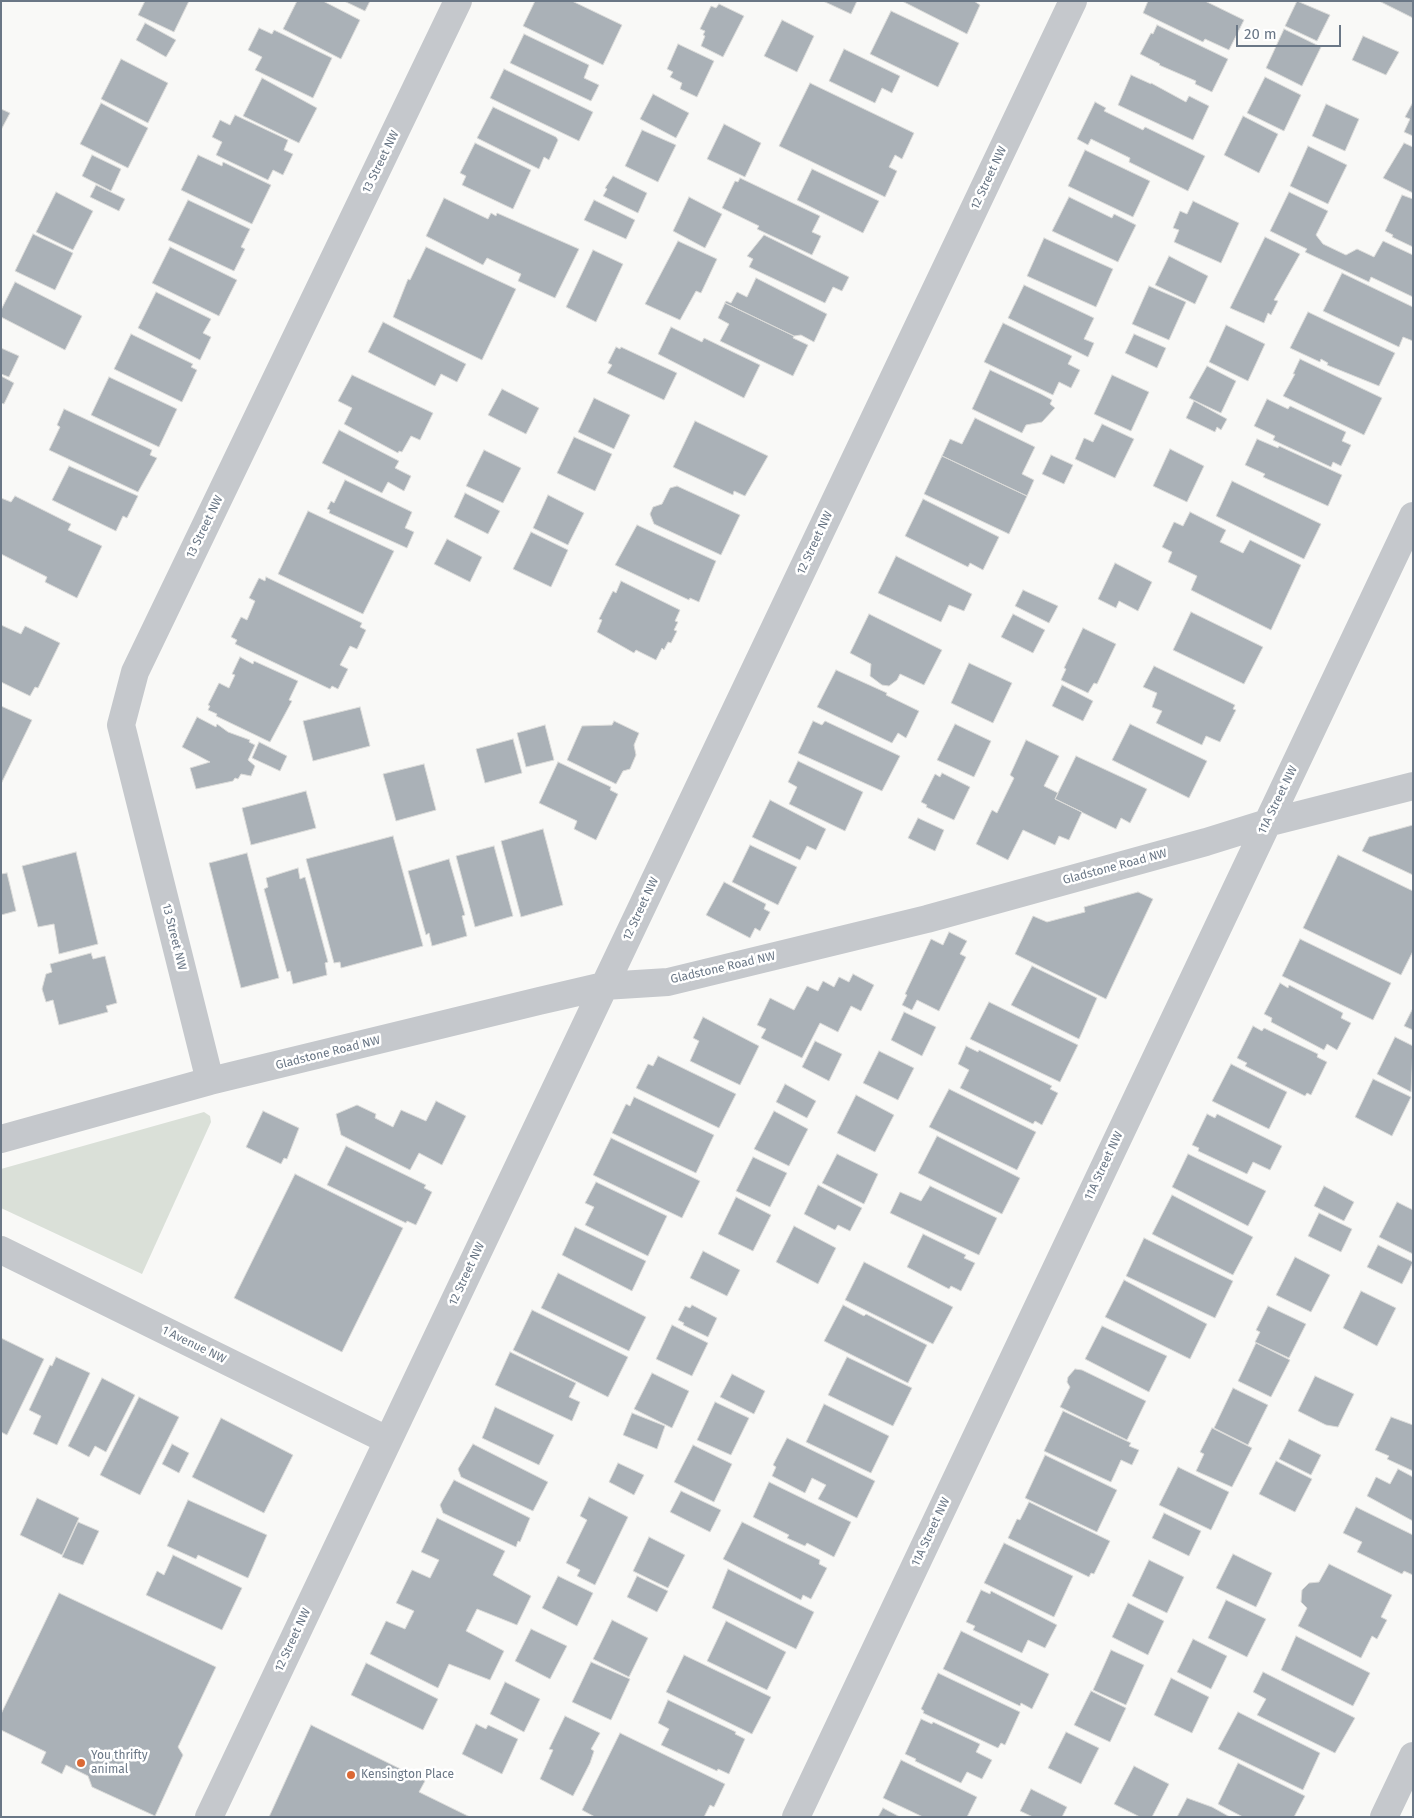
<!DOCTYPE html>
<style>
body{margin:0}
#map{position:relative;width:1414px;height:1818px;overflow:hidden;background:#f9f9f7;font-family:"Fira Sans",sans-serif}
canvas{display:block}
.frame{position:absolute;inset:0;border:2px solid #6a7786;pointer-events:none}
.scale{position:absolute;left:1236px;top:25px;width:105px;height:22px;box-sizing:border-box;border:2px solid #6a7786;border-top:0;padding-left:6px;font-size:15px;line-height:18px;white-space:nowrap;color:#6a7786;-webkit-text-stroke:4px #fff;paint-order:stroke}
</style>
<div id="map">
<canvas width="1414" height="1818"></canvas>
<div class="frame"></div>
<div class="scale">20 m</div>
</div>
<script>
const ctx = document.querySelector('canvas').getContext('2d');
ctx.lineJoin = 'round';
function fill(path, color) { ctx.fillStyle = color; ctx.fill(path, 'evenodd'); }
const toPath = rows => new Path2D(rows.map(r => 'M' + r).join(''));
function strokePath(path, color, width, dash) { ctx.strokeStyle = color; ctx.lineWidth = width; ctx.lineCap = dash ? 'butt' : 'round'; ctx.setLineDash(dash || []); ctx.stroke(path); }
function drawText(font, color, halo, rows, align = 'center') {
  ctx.font = font + ' "Fira Sans",sans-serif'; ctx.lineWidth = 5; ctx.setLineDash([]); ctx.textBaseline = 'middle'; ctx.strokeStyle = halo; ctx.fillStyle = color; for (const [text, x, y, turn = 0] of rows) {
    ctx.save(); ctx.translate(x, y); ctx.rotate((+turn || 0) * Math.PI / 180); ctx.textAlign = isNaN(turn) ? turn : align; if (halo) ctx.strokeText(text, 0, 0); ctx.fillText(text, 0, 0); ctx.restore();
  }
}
const green = toPath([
 [204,1112,210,1116,211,1122,142,1274,1,1208,1,1169]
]);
const building = toPath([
 [145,1,189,1,174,32,138,15,145,1],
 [297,1,323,1,360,20,341,59,283,29,297,1],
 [344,1,370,1,365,11,344,1],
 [535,1,572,1,622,25,603,65,523,26,535,1],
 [823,1,857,1,851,14,823,1],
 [902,1,974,1,980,5,967,34,902,1],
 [1148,1,1205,1,1244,20,1229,50,1205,39,1203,42,1143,13,1148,1],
 [1297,1,1330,15,1317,41,1285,26,1297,1],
 [1379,1,1413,1,1413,18,1379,1],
 [719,4,744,16,723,57,701,46,705,36,703,35,705,31,700,29,711,6,716,8,719,4],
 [891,11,959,43,938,87,870,54,891,11],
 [782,20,814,36,797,72,764,56,782,20],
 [145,23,176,40,166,57,136,40,145,23],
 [1157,25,1228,59,1212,92,1195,84,1196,81,1159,65,1160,64,1140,54,1151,33,1153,34,1157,25],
 [259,28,272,34,274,30,332,58,313,98,255,70,262,57,248,50,259,28],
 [1284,29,1321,47,1302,86,1266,68,1284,29],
 [524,34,589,65,584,78,599,85,591,101,510,63,524,34],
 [1363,36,1399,52,1386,75,1352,60,1363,36],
 [678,44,714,61,697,97,680,89,682,83,670,77,673,72,667,69,678,44],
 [844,49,900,76,892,93,882,88,875,103,829,81,844,49],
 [121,59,168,83,148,123,101,99,121,59],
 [504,69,593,112,579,141,490,98,504,69],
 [1131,75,1151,84,1151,83,1186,102,1189,96,1209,106,1193,140,1118,105,1131,75],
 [1265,77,1301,95,1284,131,1247,113,1265,77],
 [262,78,317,108,299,143,243,116,262,78],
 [810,83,914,133,902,159,895,155,889,167,897,171,885,197,779,146,810,83],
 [653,94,689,113,676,138,640,119,653,94],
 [1095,102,1106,108,1104,111,1143,130,1145,127,1205,156,1188,191,1129,162,1130,158,1091,139,1088,145,1077,139,1095,102],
 [1413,102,1413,136,1404,132,1410,119,1405,117,1413,102],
 [101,103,148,128,128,168,80,144,101,103],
 [1326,104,1359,119,1345,151,1312,136,1326,104],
 [493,107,556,137,558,140,549,160,544,157,539,169,477,138,493,107],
 [1,109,10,113,1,130,1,109],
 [235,115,288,140,284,150,293,154,283,175,273,170,268,180,216,155,222,142,212,137,220,120,230,125,235,115],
 [1243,116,1278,134,1259,173,1224,155,1243,116],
 [724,124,761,143,745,177,707,159,724,124],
 [642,130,676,145,658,182,625,166,642,130],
 [475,143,531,170,513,209,462,185,466,176,460,173,475,143],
 [1404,143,1413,147,1413,193,1383,178,1404,143],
 [1308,146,1347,165,1328,204,1290,186,1308,146],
 [1085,150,1150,181,1133,217,1068,186,1085,150],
 [92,155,121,169,111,191,82,176,92,155],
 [198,155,222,166,223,162,271,185,252,224,181,190,198,155],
 [812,169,879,201,863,233,797,200,812,169],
 [613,176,647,193,638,213,603,196,607,189,605,188,613,176],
 [740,178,820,216,812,232,821,236,812,255,757,229,759,226,722,208,735,181,738,182,740,178],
 [96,185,125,199,119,211,90,197,96,185],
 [56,192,93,211,73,250,36,232,56,192],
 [1289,192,1328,211,1316,235,1323,244,1346,255,1357,249,1374,257,1383,241,1413,255,1413,297,1371,277,1369,282,1305,252,1307,249,1270,231,1289,192],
 [1402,195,1413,199,1413,247,1392,237,1393,235,1385,231,1402,195],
 [689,197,722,214,705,248,673,231,689,197],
 [1069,197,1112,218,1114,214,1136,225,1118,262,1052,231,1069,197],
 [444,198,488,219,491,213,496,216,497,213,579,249,555,298,518,281,521,274,487,258,483,265,426,236,444,198],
 [188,200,250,229,241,247,245,249,234,271,168,240,188,200],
 [594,200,635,220,626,239,584,220,594,200],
 [1193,201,1239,223,1221,263,1174,242,1179,230,1173,228,1180,211,1187,214,1193,201],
 [33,234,73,253,55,290,15,271,33,234],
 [764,235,849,277,842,291,833,287,825,303,749,267,753,259,747,256,764,235],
 [1265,237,1300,254,1274,300,1278,301,1271,315,1268,313,1264,323,1230,308,1265,237],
 [1044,238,1113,269,1096,307,1027,276,1044,238],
 [678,241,717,259,701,293,696,291,680,320,645,304,678,241],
 [170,247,237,280,219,316,152,283,170,247],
 [426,247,516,289,482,360,393,317,408,279,410,280,426,247],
 [593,250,623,264,596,322,566,307,593,250],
 [1169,256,1208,276,1195,304,1155,285,1169,256],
 [1342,273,1413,307,1413,341,1403,337,1399,347,1323,311,1342,273],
 [756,278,827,314,814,342,801,335,794,336,725,303,726,301,731,303,737,292,747,297,756,278],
 [15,282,82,316,65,350,1,317,1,310,15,282],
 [1024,285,1094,318,1084,339,1094,343,1088,357,1008,318,1024,285],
 [1149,286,1186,302,1169,340,1132,324,1149,286],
 [156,292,211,319,203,333,211,337,200,360,138,328,156,292],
 [725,303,794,336,793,338,808,345,793,376,720,341,729,324,718,318,725,303],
 [1308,312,1395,353,1379,386,1327,365,1328,363,1321,359,1320,362,1290,348,1308,312],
 [383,322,466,364,457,382,441,374,435,386,368,352,383,322],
 [1003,323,1072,356,1068,364,1080,370,1071,388,1059,382,1053,395,984,362,1003,323],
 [1226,325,1265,344,1248,381,1209,362,1226,325],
 [671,327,702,342,704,338,760,365,744,398,658,354,671,327],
 [131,334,193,364,191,367,197,370,182,402,114,369,131,334],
 [1134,334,1166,348,1157,368,1125,353,1134,334],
 [616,347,620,349,621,347,677,373,664,400,607,373,612,365,608,363,616,347],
 [1,348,19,356,9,377,1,374,1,348],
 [1300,359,1382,398,1364,435,1283,396,1295,374,1293,374,1300,359],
 [1207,366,1236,381,1221,413,1189,398,1207,366],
 [990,370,1041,394,1052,400,1050,404,1055,408,1042,422,1026,425,1022,433,972,409,990,370],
 [352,375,433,413,420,440,411,436,402,452,399,451,398,453,344,424,352,408,338,401,352,375],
 [1112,375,1149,392,1131,431,1094,414,1112,375],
 [1,376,14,383,4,404,1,403,1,376],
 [109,377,177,409,159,447,91,415,109,377],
 [502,389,539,408,526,434,488,415,502,389],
 [594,398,630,415,614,449,578,432,594,398],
 [1267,399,1288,409,1290,406,1346,432,1342,441,1351,445,1341,466,1333,462,1331,467,1273,440,1275,436,1254,426,1267,399],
 [1194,401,1227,419,1221,430,1217,427,1215,432,1186,418,1194,401],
 [64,409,152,450,150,455,157,458,138,492,49,450,60,427,57,425,64,409],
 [975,418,1035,447,1022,474,1034,480,1027,496,942,456,950,439,962,444,975,418],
 [695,421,768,456,745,496,734,491,733,495,673,467,695,421],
 [1102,424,1134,439,1115,478,1075,459,1084,438,1093,442,1102,424],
 [339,430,399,461,395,468,411,476,404,491,388,482,382,493,322,463,339,430],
 [574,437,612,454,595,491,557,473,574,437],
 [1257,439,1278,448,1279,446,1342,475,1328,506,1263,477,1265,474,1245,465,1257,439],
 [1170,449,1204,466,1187,502,1153,486,1170,449],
 [484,450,521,468,503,503,466,486,484,450],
 [1051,455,1073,465,1064,484,1042,474,1051,455],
 [942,456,1027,496,1009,534,924,494,942,456],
 [69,466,138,496,127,518,123,516,116,531,52,500,69,466],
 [345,480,412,512,405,528,414,532,407,548,329,513,330,510,327,509,331,501,334,503,345,480],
 [1232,481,1321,524,1304,559,1216,516,1232,481],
 [677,486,740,515,721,555,654,524,650,514,653,507,662,504,670,488,677,486],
 [465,493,500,511,488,534,454,517,465,493],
 [548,495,584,513,568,545,533,528,548,495],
 [15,496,71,524,68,530,102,546,77,598,45,582,47,577,1,554,1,498,11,502,15,496],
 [923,499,999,537,983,570,970,563,968,567,905,536,923,499],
 [308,511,394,551,363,614,278,574,308,511],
 [1190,512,1226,530,1220,542,1243,553,1250,540,1301,565,1271,630,1191,590,1197,576,1168,562,1172,552,1162,547,1174,522,1183,526,1190,512],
 [637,525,716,561,699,602,690,598,689,600,615,565,637,525],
 [531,532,568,550,551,587,513,569,531,532],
 [447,539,482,557,470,582,434,564,447,539],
 [896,556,972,594,964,611,949,605,941,622,878,593,896,556],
 [1115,563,1152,582,1138,611,1119,601,1116,608,1098,599,1115,563],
 [266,577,362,623,360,627,366,630,357,649,350,646,340,665,348,669,338,689,332,686,330,689,235,644,237,640,231,637,241,617,247,620,255,601,249,598,259,578,265,581,266,577],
 [621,581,680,610,675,621,678,622,674,630,677,631,671,643,668,642,664,650,662,648,656,660,636,650,634,653,597,632,602,620,599,619,613,591,616,593,621,581],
 [1023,590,1058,606,1049,623,1015,606,1023,590],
 [1191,612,1263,647,1244,684,1173,650,1191,612],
 [869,614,942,650,924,685,900,674,897,680,889,686,882,685,870,676,871,664,850,653,869,614],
 [1013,614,1045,630,1033,653,1001,637,1013,614],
 [1,625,21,634,25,626,60,643,38,688,35,687,30,696,1,682,1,625],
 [1083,628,1116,644,1097,684,1094,683,1088,693,1061,680,1066,669,1064,668,1083,628],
 [240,657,253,664,254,661,298,681,289,700,292,701,270,742,216,716,217,714,208,710,210,706,208,705,219,683,229,688,235,675,232,674,240,657],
 [969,663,1012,683,993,723,951,703,969,663],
 [1154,666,1235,705,1233,709,1236,710,1220,742,1206,736,1202,745,1156,723,1162,711,1152,707,1157,693,1143,687,1154,666],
 [836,670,887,693,886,695,919,711,906,738,898,733,892,743,817,707,836,670],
 [1062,685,1093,701,1083,721,1052,706,1062,685],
 [1,706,32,720,1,784,1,706],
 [360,707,370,746,313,761,303,721,360,707],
 [197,717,216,727,217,724,228,732,250,740,249,742,255,745,248,760,255,766,251,776,241,774,238,779,235,778,233,781,196,789,190,768,210,762,182,747,197,717],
 [614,721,639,733,634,745,636,755,630,769,623,771,616,784,567,760,582,726,612,725,614,721],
 [813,721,822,725,825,721,900,756,882,791,798,753,813,721],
 [955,724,991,741,974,777,937,760,955,724],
 [1130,724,1207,761,1189,798,1112,760,1130,724],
 [545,725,554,760,526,767,517,733,545,725],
 [513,739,522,773,485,783,476,749,513,739],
 [1026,740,1059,756,1044,786,1058,793,1055,799,1082,812,1069,840,1059,836,1055,845,1023,830,1008,860,976,844,992,810,997,813,1014,778,1010,775,1026,740],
 [259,742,287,756,280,771,252,758,259,742],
 [1076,756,1147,789,1130,823,1121,818,1116,829,1055,799,1076,756],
 [798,761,863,792,845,831,789,804,797,787,788,782,798,761],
 [558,762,611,787,610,790,618,794,596,840,574,829,577,821,539,803,558,762],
 [424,764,436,810,396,821,383,774,424,764],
 [942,773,970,787,954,820,926,807,927,805,921,802,935,774,940,777,942,773],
 [306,791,316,828,251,845,242,808,306,791],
 [770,800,826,829,816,850,807,846,800,860,752,837,770,800],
 [918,818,944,830,935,851,908,838,918,818],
 [1413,825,1413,875,1362,851,1369,837,1413,825],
 [543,829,563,905,521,917,501,841,543,829],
 [393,836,423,946,341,968,340,962,334,963,306,859,393,836],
 [750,845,797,867,778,905,732,882,750,845],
 [494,846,513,916,475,927,456,856,494,846],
 [76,852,98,944,59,954,54,924,38,927,22,866,76,852],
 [247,853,279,978,241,988,209,863,247,853],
 [1338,855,1413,891,1413,951,1401,975,1303,928,1338,855],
 [449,859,465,915,462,916,467,936,432,946,429,933,426,935,408,871,449,859],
 [298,868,300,879,305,877,328,962,325,963,327,975,293,984,290,971,287,972,264,889,268,887,266,878,298,868],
 [7,873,16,911,1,915,1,874,7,873],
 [724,882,766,904,764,909,770,912,760,931,755,928,750,938,706,915,724,882],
 [1138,892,1153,899,1106,999,1015,954,1033,916,1047,922,1085,912,1084,907,1138,892],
 [949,932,967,941,960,954,966,957,939,1011,917,1000,912,1010,902,1005,907,995,905,994,931,939,943,945,949,932],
 [1300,939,1391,983,1373,1020,1282,976,1300,939],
 [91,953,93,959,105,956,117,1003,106,1006,108,1012,59,1025,53,1000,46,1002,42,989,46,974,52,972,50,964,91,953],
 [1032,966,1097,998,1079,1039,1011,1005,1032,966],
 [853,974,874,985,861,1011,851,1006,838,1032,820,1023,802,1058,761,1038,766,1029,757,1025,770,998,794,1010,807,986,818,991,823,981,834,987,839,977,849,982,853,974],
 [1280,983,1288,988,1289,985,1343,1013,1341,1018,1351,1023,1337,1050,1327,1044,1324,1050,1271,1022,1272,1018,1264,1014,1280,983],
 [989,1002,1078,1045,1060,1082,970,1039,989,1002],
 [1413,1008,1413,1030,1404,1026,1413,1008],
 [904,1012,936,1027,922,1056,891,1040,904,1012],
 [703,1017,759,1046,740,1085,690,1061,699,1041,693,1038,703,1017],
 [1253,1026,1262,1031,1264,1028,1318,1054,1317,1057,1327,1062,1311,1095,1307,1093,1305,1096,1245,1066,1247,1063,1237,1058,1253,1026],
 [1395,1037,1413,1046,1411,1092,1377,1074,1395,1037],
 [815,1041,842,1054,829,1081,802,1067,815,1041],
 [966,1046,978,1052,979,1050,1052,1086,1050,1089,1058,1093,1042,1125,1035,1121,1033,1124,960,1088,969,1070,958,1064,966,1046],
 [879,1051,914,1068,898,1100,863,1083,879,1051],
 [658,1056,736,1094,719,1128,636,1088,648,1064,653,1066,658,1056],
 [1231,1064,1287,1092,1269,1129,1212,1101,1231,1064],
 [1373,1079,1411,1097,1392,1136,1355,1117,1373,1079],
 [785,1084,816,1101,807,1118,776,1102,785,1084],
 [949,1089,1036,1132,1017,1170,929,1127,949,1089],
 [856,1095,894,1115,875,1152,837,1133,856,1095],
 [634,1097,714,1135,696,1173,612,1133,626,1104,630,1106,634,1097],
 [436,1101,466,1116,442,1165,419,1153,410,1170,341,1135,336,1114,357,1105,376,1114,375,1118,393,1127,401,1110,426,1121,436,1101],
 [263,1111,299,1128,287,1159,284,1158,281,1164,246,1147,263,1111],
 [774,1111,808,1129,789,1166,754,1149,774,1111],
 [1207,1114,1215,1118,1217,1114,1282,1146,1270,1170,1253,1162,1247,1174,1198,1151,1199,1148,1192,1145,1207,1114],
 [937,1136,1020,1178,1002,1214,918,1173,937,1136],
 [611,1138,700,1181,682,1218,593,1175,611,1138],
 [346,1146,426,1185,424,1188,432,1192,416,1225,407,1221,406,1223,327,1185,346,1146],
 [837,1154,878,1174,864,1204,822,1183,837,1154],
 [1188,1154,1266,1191,1248,1226,1172,1187,1188,1154],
 [753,1157,787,1173,770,1207,736,1191,753,1157],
 [295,1174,403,1228,342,1352,234,1298,295,1174],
 [596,1182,667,1216,648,1256,585,1225,594,1207,585,1203,596,1182],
 [818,1185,862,1208,850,1231,838,1225,835,1230,804,1214,818,1185],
 [930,1186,997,1218,979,1255,890,1213,900,1192,921,1201,930,1186],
 [1324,1186,1354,1202,1344,1221,1314,1206,1324,1186],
 [1172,1195,1253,1237,1233,1275,1152,1234,1172,1195],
 [736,1197,771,1215,753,1251,718,1234,736,1197],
 [1397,1202,1413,1210,1413,1254,1379,1237,1397,1202],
 [1319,1213,1352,1229,1341,1252,1308,1236,1319,1213],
 [794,1226,836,1248,818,1284,776,1262,794,1226],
 [575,1227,646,1261,632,1291,562,1255,575,1227],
 [923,1234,966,1255,964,1258,975,1263,961,1291,951,1286,949,1289,907,1267,923,1234],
 [1144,1238,1233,1281,1215,1318,1126,1276,1144,1238],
 [1378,1245,1413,1262,1402,1284,1367,1267,1378,1245],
 [703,1251,740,1270,727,1296,690,1278,703,1251],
 [1295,1257,1330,1275,1311,1312,1276,1295,1295,1257],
 [864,1262,953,1307,933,1344,845,1300,864,1262],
 [558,1273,646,1317,629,1351,541,1308,558,1273],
 [1124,1280,1207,1324,1190,1359,1105,1317,1124,1280],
 [1361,1291,1396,1308,1377,1346,1343,1328,1361,1291],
 [692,1305,717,1318,708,1337,683,1325,684,1323,678,1320,685,1306,690,1308,692,1305],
 [843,1305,864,1316,866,1314,927,1345,908,1383,824,1341,843,1305],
 [1268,1306,1306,1324,1289,1358,1255,1342,1260,1332,1256,1330,1268,1306],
 [532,1310,628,1357,608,1397,513,1350,532,1310],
 [672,1325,708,1343,692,1376,656,1359,672,1325],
 [1102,1326,1167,1356,1149,1392,1085,1359,1102,1326],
 [1,1338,44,1359,7,1435,1,1432,1,1338],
 [1256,1343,1290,1360,1271,1397,1238,1381,1256,1343],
 [510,1352,576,1383,569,1397,580,1402,572,1421,495,1385,510,1352],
 [56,1357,90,1373,57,1445,33,1434,41,1416,29,1410,50,1365,52,1366,56,1357],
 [847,1357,912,1388,893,1426,828,1395,847,1357],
 [1075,1369,1082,1370,1146,1401,1127,1440,1060,1407,1070,1387,1067,1382,1068,1377,1075,1369],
 [652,1373,689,1391,672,1428,634,1409,652,1373],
 [732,1374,765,1391,754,1414,720,1397,732,1374],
 [1315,1376,1354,1394,1338,1427,1326,1425,1298,1411,1315,1376],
 [102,1378,135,1395,106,1452,95,1446,89,1457,68,1446,102,1378],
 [1233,1388,1268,1405,1248,1445,1214,1428,1233,1388],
 [139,1397,179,1417,140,1495,100,1475,139,1397],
 [715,1402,749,1418,731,1455,697,1440,715,1402],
 [824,1404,889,1436,871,1473,806,1442,824,1404],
 [495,1407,554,1435,539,1465,482,1438,495,1407],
 [1063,1411,1131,1443,1129,1446,1139,1450,1132,1465,1121,1460,1111,1482,1044,1451,1063,1411],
 [632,1413,665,1426,657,1449,623,1435,632,1413],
 [1391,1417,1413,1425,1413,1471,1387,1459,1389,1456,1375,1450,1391,1417],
 [221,1418,293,1455,264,1513,192,1477,221,1418],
 [1212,1428,1252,1448,1232,1487,1196,1471,1204,1454,1200,1452,1212,1428],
 [787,1438,875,1481,857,1518,818,1499,826,1485,812,1478,805,1493,772,1476,776,1467,773,1465,787,1438],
 [1289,1439,1321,1455,1311,1475,1279,1459,1289,1439],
 [172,1444,189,1453,179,1473,162,1464,172,1444],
 [473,1444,548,1482,533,1511,461,1477,458,1469,473,1444],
 [693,1445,732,1464,714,1502,674,1482,693,1445],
 [1045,1455,1117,1490,1097,1532,1025,1498,1045,1455],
 [1276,1461,1312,1479,1295,1512,1259,1494,1276,1461],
 [618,1463,644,1475,634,1495,609,1482,618,1463],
 [1178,1467,1229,1492,1211,1530,1159,1505,1178,1467],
 [1398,1469,1413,1477,1413,1521,1367,1496,1376,1477,1390,1484,1398,1469],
 [454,1480,530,1518,520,1542,518,1541,516,1547,443,1513,440,1505,454,1480],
 [769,1482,851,1522,834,1557,807,1543,805,1546,787,1538,789,1535,753,1517,769,1482],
 [681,1491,721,1510,710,1532,670,1512,681,1491],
 [589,1497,628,1517,595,1585,577,1576,580,1570,566,1563,587,1520,580,1516,589,1497],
 [37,1498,79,1518,62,1555,20,1535,37,1498],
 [188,1500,267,1535,248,1578,198,1555,196,1559,167,1546,188,1500],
 [1029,1502,1110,1541,1094,1574,1091,1573,1089,1577,1008,1538,1017,1519,1020,1520,1029,1502],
 [1356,1507,1413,1535,1413,1575,1404,1571,1402,1574,1357,1552,1362,1542,1343,1533,1356,1507],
 [1164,1513,1201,1531,1189,1556,1152,1538,1164,1513],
 [437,1518,505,1551,493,1575,531,1596,517,1625,477,1609,466,1631,504,1651,490,1680,449,1664,438,1688,370,1654,386,1621,405,1629,414,1611,396,1603,412,1570,430,1578,439,1560,421,1552,437,1518],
 [78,1522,99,1531,83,1565,62,1557,78,1522],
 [742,1522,820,1560,819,1564,827,1568,811,1599,803,1595,801,1600,723,1559,742,1522],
 [649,1537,685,1555,668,1588,633,1571,649,1537],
 [1004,1543,1073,1576,1054,1617,984,1583,1004,1543],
 [1233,1554,1272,1573,1256,1607,1216,1588,1233,1554],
 [173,1555,242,1588,222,1630,146,1595,157,1571,164,1575,173,1555],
 [1149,1560,1184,1577,1167,1613,1132,1596,1149,1560],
 [1329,1564,1392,1595,1381,1617,1387,1620,1377,1639,1372,1636,1361,1658,1298,1626,1307,1608,1301,1602,1302,1590,1309,1583,1319,1582,1329,1564],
 [728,1569,814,1612,796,1649,712,1608,728,1569],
 [558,1576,593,1593,577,1626,542,1608,558,1576],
 [637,1576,668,1591,657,1612,627,1597,637,1576],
 [981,1590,990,1594,991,1591,1057,1625,1045,1648,1028,1640,1022,1653,973,1630,975,1626,966,1622,981,1590],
 [59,1593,216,1667,178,1747,183,1755,155,1816,92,1787,88,1776,66,1765,62,1774,41,1763,46,1752,1,1730,1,1714,59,1593],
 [1226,1600,1266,1619,1247,1657,1208,1638,1226,1600],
 [1128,1603,1164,1621,1148,1655,1112,1637,1128,1603],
 [612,1620,648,1638,629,1677,593,1659,612,1620],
 [726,1621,786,1652,767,1690,707,1661,726,1621],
 [531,1629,567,1646,550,1679,515,1661,531,1629],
 [961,1631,1049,1674,1032,1709,1021,1703,1020,1706,943,1669,961,1631],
 [1296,1636,1370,1673,1353,1706,1281,1670,1296,1636],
 [1193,1639,1227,1656,1211,1689,1177,1672,1193,1639],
 [1111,1650,1144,1665,1126,1705,1093,1690,1111,1650],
 [684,1655,771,1697,752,1734,666,1692,684,1655],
 [591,1662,630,1679,611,1720,572,1702,591,1662],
 [366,1663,438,1699,423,1730,351,1695,366,1663],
 [1263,1672,1355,1718,1335,1753,1257,1715,1266,1699,1253,1692,1263,1672],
 [938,1673,1020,1712,1005,1745,1001,1743,998,1748,923,1713,924,1711,921,1709,938,1673],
 [1171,1678,1209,1697,1192,1733,1154,1715,1171,1678],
 [505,1682,540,1699,524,1732,490,1714,505,1682],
 [1091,1691,1126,1708,1110,1742,1074,1725,1091,1691],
 [668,1700,736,1732,735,1734,745,1739,729,1774,718,1769,717,1771,661,1745,669,1729,658,1723,668,1700],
 [1238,1712,1320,1753,1303,1790,1218,1749,1238,1712],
 [565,1716,600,1733,591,1749,594,1751,590,1763,573,1796,540,1779,553,1750,549,1749,565,1716],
 [921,1719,932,1724,933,1722,980,1744,976,1752,992,1760,982,1779,967,1772,961,1783,915,1761,916,1759,905,1754,921,1719],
 [476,1724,486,1729,488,1725,518,1739,502,1774,462,1754,476,1724],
 [311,1725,425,1781,419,1792,470,1817,269,1817,311,1725],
 [1066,1732,1099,1748,1081,1784,1048,1768,1066,1732],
 [620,1733,725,1784,714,1807,710,1805,704,1817,595,1817,582,1810,620,1733],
 [901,1760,977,1797,967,1817,923,1817,883,1798,901,1760],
 [1238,1763,1305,1796,1294,1817,1243,1817,1218,1804,1238,1763],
 [1134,1766,1169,1784,1152,1817,1140,1817,1114,1804,1134,1766],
 [1031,1789,1067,1807,1062,1817,1033,1817,1020,1811,1031,1789],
 [1187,1798,1212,1807,1230,1817,1177,1817,1187,1798],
 [883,1808,900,1817,878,1817,883,1808]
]);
const street = toPath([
 [210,1081,121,725,135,672,458,1],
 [1,1139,210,1081,539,1001,604,986,668,982,927,919,1206,842,1267,823,1413,786],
 [1,1250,387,1440],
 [209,1817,1073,1],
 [796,1817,1413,516],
 [1384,1817,1413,1756]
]);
const markers = [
 [81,1763,5,"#db6935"],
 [351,1775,5,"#db6935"]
];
const streetNames = [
 ["13 Street NW",381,162,-64],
 ["12 Street NW",989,178,-65],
 ["13 Street NW",205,527,-64],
 ["12 Street NW",815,543,-65],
 ["11A Street NW",1278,800,-64],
 ["Gladstone Road NW",1115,867,-15],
 ["12 Street NW",641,909,-65],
 ["13 Street NW",174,937,76],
 ["Gladstone Road NW",723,968,-13],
 ["Gladstone Road NW",328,1053,-14],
 ["11A Street NW",1104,1166,-65],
 ["12 Street NW",467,1274,-65],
 ["1 Avenue NW",194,1345,26],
 ["11A Street NW",931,1532,-65],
 ["12 Street NW",293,1640,-65]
];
const poiNames = [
 ["You thrifty",91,1756],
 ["animal",91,1770],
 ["Kensington Place",361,1775]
];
fill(green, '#dae0d8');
fill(building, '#aab1b7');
strokePath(building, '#dbdbd9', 1);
strokePath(street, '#c5c8cc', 28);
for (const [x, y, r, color] of markers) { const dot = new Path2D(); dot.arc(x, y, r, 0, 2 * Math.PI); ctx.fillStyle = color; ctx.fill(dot); strokePath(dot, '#fff', 2); }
drawText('12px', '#6a7786', '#fff', streetNames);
drawText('12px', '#6a7786', '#fff', poiNames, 'left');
</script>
